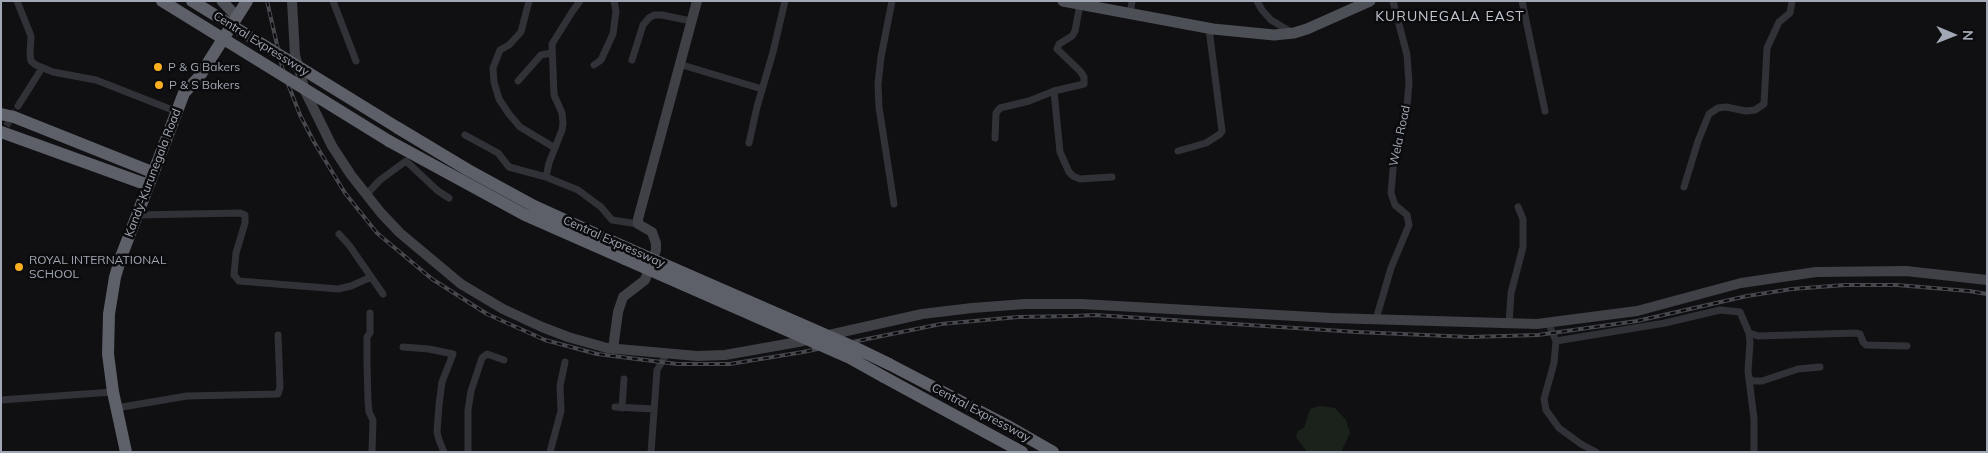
<!DOCTYPE html>
<style>
body{margin:0}
#map{position:relative;width:1988px;height:453px;overflow:hidden;background:#101012;font-family:Mulish,sans-serif}
canvas{display:block}
.frame{position:absolute;inset:0;border:2px solid #a1a7b4;pointer-events:none}
.north{position:absolute;left:1928px;top:10px;width:50px;height:50px;-webkit-text-stroke:4px #0b0b0d;paint-order:stroke;rotate:91deg;font-size:14px;font-weight:700;line-height:20px;text-align:center;color:#a1a7b4}
.north::after{content:'';display:block;margin:auto;width:18px;height:22px;background:#a1a7b4;clip-path:polygon(50% 0,100% 100%,50% 72%,0 100%)}
</style>
<div id="map">
<canvas width="1988" height="453"></canvas>
<div class="frame"></div>
<div class="north">N</div>
</div>
<script>
const ctx = document.querySelector('canvas').getContext('2d');
ctx.lineJoin = 'round';
function fill(path, color) { ctx.fillStyle = color; ctx.fill(path, 'evenodd'); }
const toPath = rows => new Path2D(rows.map(r => 'M' + r).join(''));
function strokePath(path, color, width, dash) { ctx.strokeStyle = color; ctx.lineWidth = width; ctx.lineCap = dash ? 'butt' : 'round'; ctx.setLineDash(dash || []); ctx.stroke(path); }
function drawText(font, color, halo, rows, align = 'center') {
  ctx.font = font + ' Mulish,sans-serif'; ctx.lineWidth = 5; ctx.setLineDash([]); ctx.textBaseline = 'middle'; ctx.strokeStyle = halo; ctx.fillStyle = color; for (const [text, x, y, turn = 0] of rows) {
    ctx.save(); ctx.translate(x, y); ctx.rotate((+turn || 0) * Math.PI / 180); ctx.textAlign = isNaN(turn) ? turn : align; if (halo) ctx.strokeText(text, 0, 0); ctx.fillText(text, 0, 0); ctx.restore();
  }
}
const green = toPath([
 [1319,406,1335,408,1346,420,1350,433,1341,452,1307,452,1296,437,1298,431,1304,428,1310,409]
]);
const streetTunnel = toPath([
 [1,135,18,106]
]);
const street = toPath([
 [17,1,31,36,30,54,31,61,36,65,53,72,96,80,175,111],
 [333,1,356,61],
 [529,1,521,32,509,45,500,50,493,68,494,82,499,99,509,114,520,127,555,148],
 [892,1,881,57,878,84,879,107,894,204],
 [1257,1,1262,10,1271,20,1291,32],
 [1522,1,1545,111],
 [1130,14,1132,1],
 [632,60,643,25,649,18,654,15,662,15,691,21],
 [679,64,762,89],
 [594,65,601,60,613,34,616,11,614,1],
 [518,81,541,55,551,53],
 [1054,91,1060,152,1069,172,1073,176,1080,179,1112,177],
 [18,106,42,68],
 [465,135,498,153,509,167,546,177,578,190,601,207,612,220,638,224],
 [995,138,996,113,1000,108,1029,101,1054,91,1084,84,1084,77,1080,71,1057,49,1059,44,1072,36,1075,31,1080,4],
 [749,143,757,107,773,52,785,1],
 [1178,151,1206,143,1220,134,1222,131,1209,29],
 [546,177,549,163,562,130,563,123,562,113,554,95,552,44,572,12,580,1],
 [1684,187,1698,141,1709,114,1718,108,1726,107,1746,111,1755,110,1764,104,1767,48,1779,22,1790,13,1792,1],
 [366,195,380,180,406,161,438,191,449,198],
 [137,215,240,213,245,215,245,223,236,253,234,275,239,281,338,289,351,286,371,277],
 [339,234,349,245,383,294],
 [370,313,370,333,367,337,367,363,368,401,369,412,373,420,372,452],
 [1376,319,1391,268,1409,225,1407,215,1395,205,1391,193,1394,158,1407,106,1409,83,1407,55,1393,1],
 [1509,324,1511,293,1523,247,1523,219,1518,207],
 [1549,324,1556,341,1665,323,1720,310,1740,312,1749,333,1750,343,1748,371,1754,419,1754,452],
 [1749,333,1758,336,1856,333,1860,334,1863,342,1866,345,1907,346],
 [1556,341,1554,363,1544,399,1546,410,1559,428,1581,444,1596,452],
 [403,347,429,349,453,354,442,382,439,405,437,432,439,440,444,452],
 [1749,378,1753,381,1762,381,1798,369,1820,367],
 [1,400,113,392],
 [615,407,654,409],
 [116,408,187,396,278,394,280,387,278,335],
 [622,408,624,379],
 [468,452,468,410,471,391,482,358,487,354,504,360],
 [550,452,561,411,560,386,565,362],
 [651,452,657,370,666,355]
]);
const secondary = toPath([
 [292,1,295,55,305,91,332,146,351,175,381,213,400,233,461,284,503,309,542,327,568,337,607,348,697,356,725,355,798,342,922,314,972,308,1025,304,1081,304,1331,318,1537,324,1637,311,1741,283,1816,272,1906,271,1987,280],
 [613,349,618,312,623,297,645,280,656,250,656,243,652,232,638,224,638,219,697,1]
]);
const primary = toPath([
 [222,1,237,17],
 [1063,1,1213,29,1274,35,1294,33,1307,29,1370,1]
]);
const highway = toPath([
 [1,114,14,117,152,172],
 [398,128,468,170,534,206,629,249],
 [1,132,148,185],
 [389,141,525,215,625,259],
 [889,364,1006,425,1053,452],
 [884,377,1022,452],
 [126,452,113,392,108,354,109,314,115,277,121,257,184,93,199,77,247,1]
]);
const rail = toPath([
 [267,1,283,71,300,115,314,142,345,193,377,233,432,279,487,314,545,340,597,354,677,364,730,364,803,352,941,324,1018,317,1074,316,1095,315,1357,332,1470,337,1538,335,1637,321,1747,296,1792,289,1845,285,1897,285,1969,291,1987,294]
]);
const highwayBridge = toPath([
 [162,1,389,141],
 [192,1,398,128],
 [629,249,858,349,889,364],
 [625,259,850,358,884,377]
]);
const markers = [
 [158,67,5,"#faaf20"],
 [159,85,5,"#faaf20"],
 [19,267,5,"#faaf20"]
];
const streetNames = [
 ["Central Expressway",261,44,32],
 ["Wela Road",1400,136,-78],
 ["Kandy-Kurunegala Road",153,173,-69],
 ["Central Expressway",614,242,24],
 ["Central Expressway",981,413,28]
];
const poiNames = [
 ["P & G Bakers",168,67],
 ["P & S Bakers",169,85],
 ["ROYAL INTERNATIONAL",29,260],
 ["SCHOOL",29,274]
];
const neighbourhoodNames = [
 ["KURUNEGALA EAST",1450,17]
];
fill(green, '#1b221b');
strokePath(streetTunnel, '#2d2e32', 7, [7, 3.5]);
strokePath(street, '#313237', 7);
strokePath(secondary, '#3f4147', 10);
strokePath(primary, '#4d4f56', 11);
strokePath(highway, '#5d6068', 12);
strokePath(rail, '#46484e', 4);
strokePath(rail, '#0b0b0d', 2, [5.5]);
strokePath(highwayBridge, '#5d6068', 12);
for (const [x, y, r, color] of markers) { const dot = new Path2D(); dot.arc(x, y, r, 0, 2 * Math.PI); ctx.fillStyle = color; ctx.fill(dot); strokePath(dot, '#0b0b0d', 2); }
drawText('12px', '#a1a7b4', '#0b0b0d', streetNames);
drawText('12px', '#a1a7b4', '#0b0b0d', poiNames, 'left');
ctx.letterSpacing = '1px';
drawText('14px', '#c2c6cf', '#0b0b0d', neighbourhoodNames);
ctx.letterSpacing = '0px';
</script>
